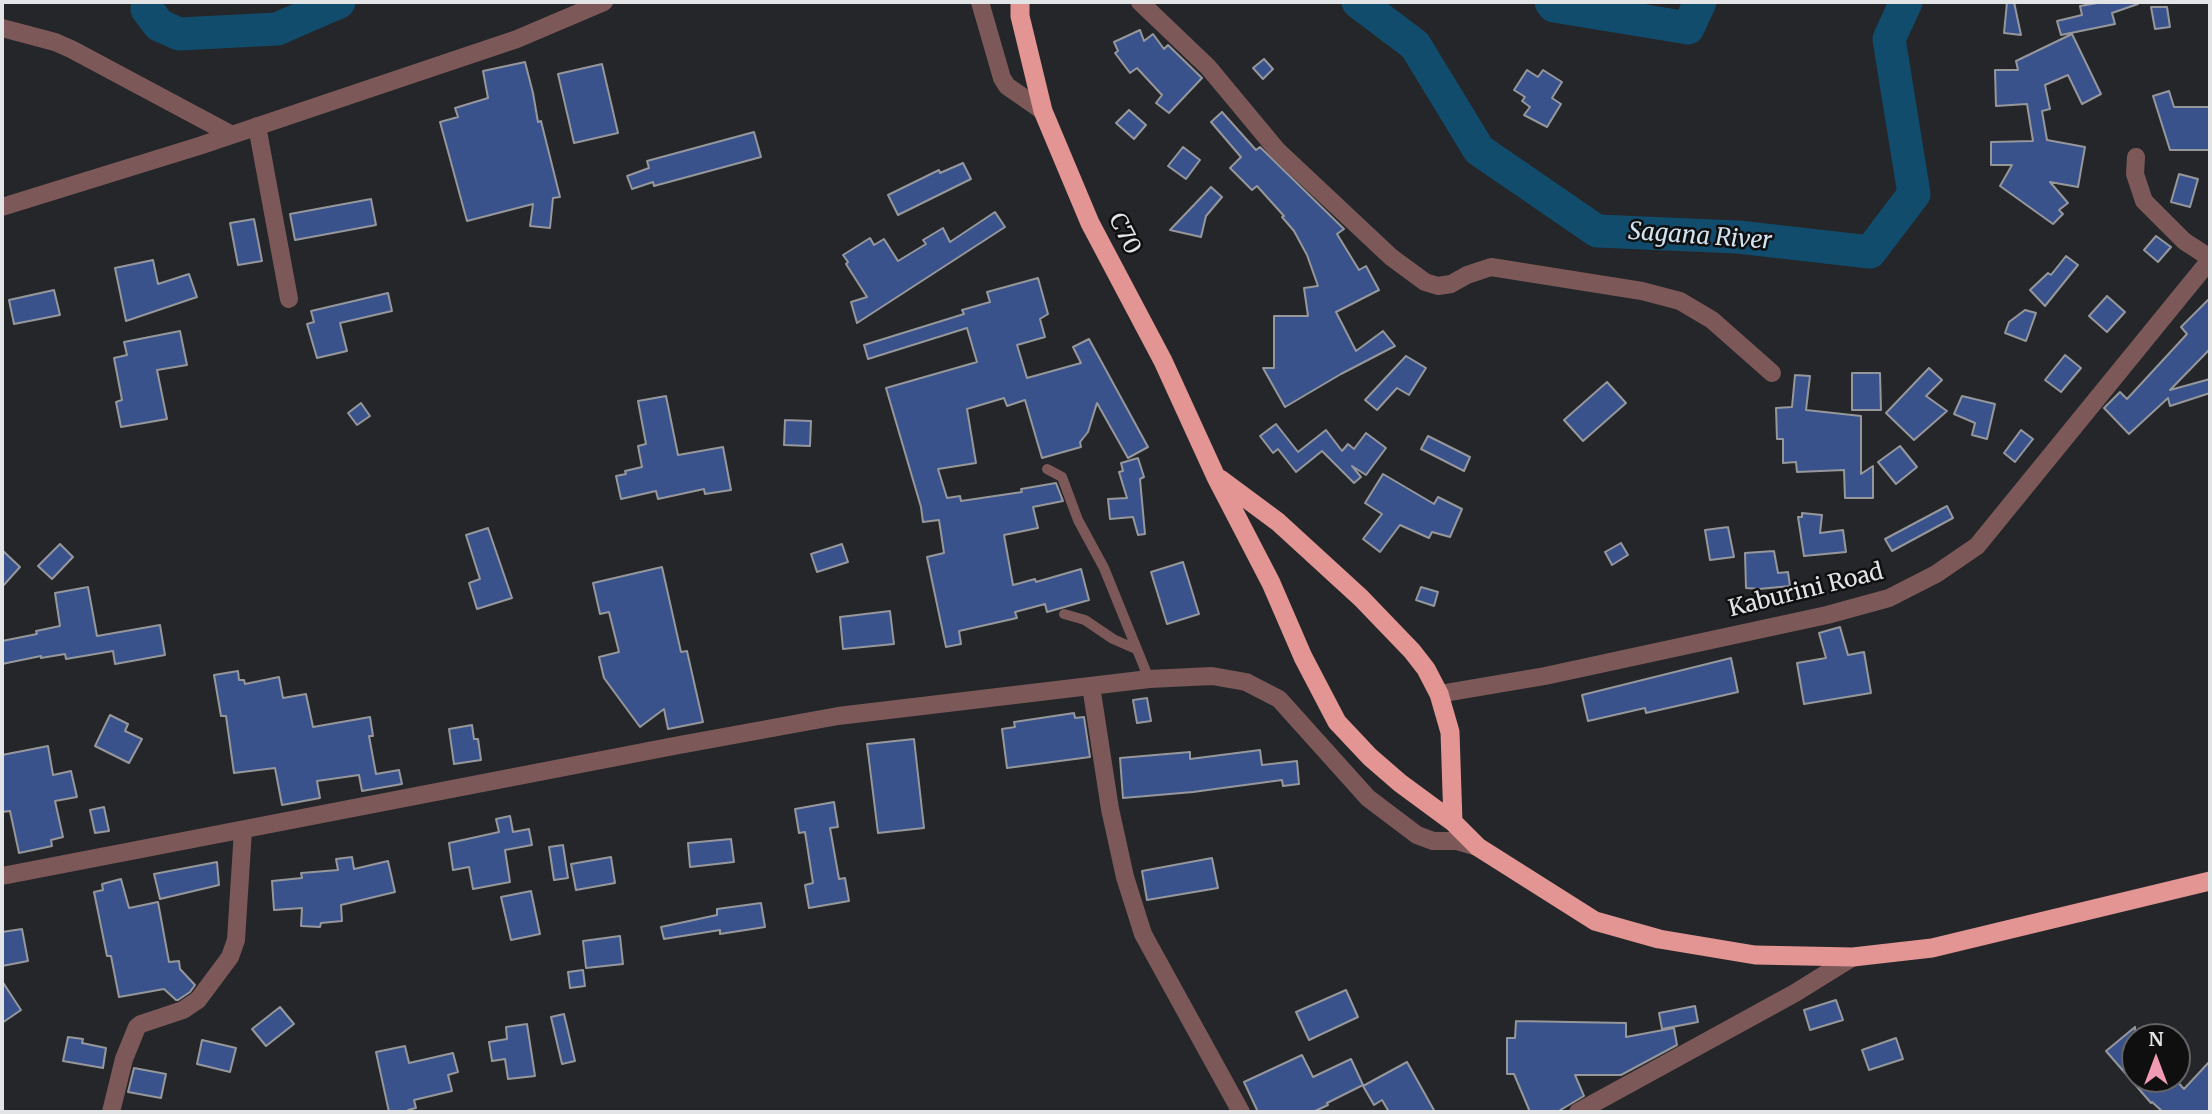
<!DOCTYPE html>
<style>
body{margin:0}
#map{position:relative;width:2212px;height:1114px;overflow:hidden;background:#252629;font-family:Merriweather,serif}
canvas{display:block}
.frame{position:absolute;inset:0;border:4px solid #e3e4e6;pointer-events:none}
.north{position:absolute;left:2121px;top:1023px;width:70px;height:70px;box-sizing:border-box;background:#0f0f10;border:2px solid #646466;border-radius:50%;rotate:0deg;font-size:19px;font-weight:700;line-height:28px;text-align:center;color:#e3e4e6}
.north::after{content:'';display:block;margin:auto;width:24px;height:32px;background:#f19ab3;clip-path:polygon(50% 0,100% 100%,50% 72%,0 100%)}
</style>
<div id="map">
<canvas width="2212" height="1114"></canvas>
<div class="frame"></div>
<div class="north">N</div>
</div>
<script>
const ctx = document.querySelector('canvas').getContext('2d');
ctx.lineJoin = 'round';
const toPath = rows => new Path2D(rows.map(r => 'M' + r).join(''));
function strokePath(path, color, width, dash) { ctx.strokeStyle = color; ctx.lineWidth = width; ctx.lineCap = dash ? 'butt' : 'round'; ctx.setLineDash(dash || []); ctx.stroke(path); }
function fill(path, color) { ctx.fillStyle = color; ctx.fill(path, 'evenodd'); }
function drawText(font, color, halo, rows, align = 'center') {
  ctx.font = font + ' Merriweather,serif'; ctx.lineWidth = 5; ctx.setLineDash([]); ctx.textBaseline = 'middle'; ctx.strokeStyle = halo; ctx.fillStyle = color; for (const [text, x, y, turn = 0] of rows) {
    ctx.save(); ctx.translate(x, y); ctx.rotate((+turn || 0) * Math.PI / 180); ctx.textAlign = isNaN(turn) ? turn : align; if (halo) ctx.strokeText(text, 0, 0); ctx.fillText(text, 0, 0); ctx.restore();
  }
}
const river = toPath([
 [148,2,147,9,159,25,179,34,277,29,339,2],
 [1358,2,1415,45,1479,150,1597,231,1738,237,1870,252,1914,194,1889,39,1906,2],
 [1551,2,1554,6,1688,28,1700,2]
]);
const building = toPath([
 [2007,2,2014,2,2021,35,2004,33,2007,2],
 [2103,2,2138,2,2138,4,2112,13,2115,24,2061,35,2057,21,2082,15,2080,6,2103,2],
 [2151,7,2167,7,2170,27,2155,29,2151,7],
 [1140,30,1144,41,1153,34,1164,49,1168,45,1202,78,1169,113,1156,103,1162,95,1137,68,1130,73,1115,53,1118,51,1114,42,1140,30],
 [2072,34,2101,94,2082,104,2068,75,2045,85,2050,109,2042,111,2047,140,2085,147,2078,187,2050,182,2068,203,2059,210,2063,214,2053,224,2000,186,2012,165,1991,165,1991,142,2033,141,2027,104,1996,106,1995,70,2018,70,2016,61,2072,34],
 [1264,59,1273,69,1263,79,1253,68,1264,59],
 [525,62,533,93,538,122,541,121,560,197,553,198,550,228,530,226,533,204,467,221,440,122,458,117,455,108,488,98,483,71,525,62],
 [602,64,618,133,574,143,558,74,602,64],
 [1527,70,1538,77,1543,70,1562,82,1552,98,1561,104,1547,127,1524,115,1530,107,1522,101,1525,97,1514,90,1527,70],
 [2169,91,2174,107,2210,107,2210,150,2170,150,2153,96,2169,91],
 [1129,110,1146,125,1134,139,1116,123,1129,110],
 [1222,112,1256,150,1260,147,1344,229,1337,234,1359,270,1366,266,1379,290,1336,312,1356,351,1383,331,1395,346,1341,374,1285,407,1263,368,1274,368,1274,316,1308,316,1304,288,1318,286,1307,255,1294,231,1282,217,1284,216,1257,186,1252,190,1230,168,1241,157,1211,122,1222,112],
 [754,132,761,157,654,186,653,182,632,189,627,176,649,168,647,161,754,132],
 [1183,147,1200,160,1186,179,1168,166,1183,147],
 [963,163,971,179,898,215,888,195,939,170,940,173,963,163],
 [2179,174,2198,179,2190,207,2171,202,2179,174],
 [1211,187,1222,197,1206,216,1201,237,1170,230,1211,187],
 [371,199,376,225,295,240,290,214,371,199],
 [995,212,1005,227,857,323,851,302,867,297,846,264,848,262,843,255,870,238,874,245,884,239,898,261,926,244,923,240,943,228,950,242,995,212],
 [254,219,262,261,238,265,230,223,254,219],
 [2156,236,2171,247,2158,262,2144,250,2156,236],
 [2066,256,2078,265,2045,306,2030,290,2048,273,2051,275,2066,256],
 [153,260,158,284,189,274,197,297,126,321,115,268,153,260],
 [1038,278,1048,314,1040,319,1045,337,1017,345,1027,378,1081,363,1073,347,1089,339,1148,447,1128,458,1097,403,1088,432,1080,442,1081,447,1042,458,1025,400,1007,406,1004,398,967,409,976,463,938,469,947,498,960,496,961,501,1022,492,1021,489,1056,483,1063,501,1033,507,1038,528,1004,535,1013,585,1035,579,1036,582,1081,569,1089,600,1047,612,1045,604,1015,612,1017,618,959,631,961,644,946,647,927,557,944,553,939,520,923,522,921,507,886,388,977,362,967,328,868,359,864,345,964,314,962,310,990,302,987,292,1038,278],
 [54,290,60,315,14,324,9,300,54,290],
 [388,293,392,311,340,323,347,351,317,358,307,324,314,322,311,311,388,293],
 [2107,296,2125,312,2107,332,2089,316,2107,296],
 [2210,298,2210,349,2170,390,2210,379,2210,393,2170,406,2168,398,2129,434,2104,408,2120,392,2127,399,2187,334,2181,327,2210,298],
 [2025,310,2036,313,2026,341,2005,333,2009,322,2025,310],
 [180,331,187,365,157,370,167,419,121,427,116,402,122,400,114,358,127,355,124,342,180,331],
 [2065,355,2081,368,2061,392,2045,380,2065,355],
 [1406,356,1426,368,1409,395,1397,388,1377,410,1365,400,1406,356],
 [1929,368,1942,380,1926,396,1947,411,1914,440,1886,413,1929,368],
 [1852,373,1880,373,1881,410,1852,410,1852,373],
 [1795,375,1810,376,1806,410,1861,416,1861,474,1873,466,1873,498,1845,498,1844,470,1797,472,1796,462,1783,463,1783,439,1777,439,1776,408,1792,407,1795,375],
 [1607,382,1626,403,1583,441,1564,420,1607,382],
 [666,396,678,455,723,447,731,490,705,494,704,489,658,499,656,491,621,499,616,476,626,474,625,471,642,467,638,446,646,444,638,401,666,396],
 [1962,396,1995,404,1987,439,1972,435,1975,423,1954,414,1962,396],
 [361,403,370,416,357,425,348,413,361,403],
 [785,420,811,421,810,446,784,445,785,420],
 [1276,424,1298,452,1326,430,1342,451,1348,444,1354,449,1366,433,1386,448,1366,475,1352,466,1361,477,1354,483,1322,451,1296,472,1278,449,1273,453,1260,436,1276,424],
 [2021,430,2033,439,2015,462,2004,453,2021,430],
 [1428,436,1470,457,1464,471,1421,449,1428,436],
 [1900,446,1917,467,1896,484,1878,462,1900,446],
 [1138,458,1144,477,1140,479,1145,534,1138,535,1133,517,1110,519,1108,499,1127,498,1119,472,1123,471,1121,463,1138,458],
 [1383,474,1434,504,1438,497,1462,509,1450,537,1432,532,1429,538,1400,525,1380,552,1363,539,1382,514,1365,503,1383,474],
 [1947,506,1953,518,1892,551,1885,539,1947,506],
 [1802,513,1822,515,1820,533,1843,530,1846,552,1804,556,1798,517,1802,517,1802,513],
 [1728,527,1734,557,1710,560,1705,530,1728,527],
 [488,528,512,598,477,609,469,583,480,579,466,535,488,528],
 [1621,543,1628,555,1612,565,1605,552,1621,543],
 [60,544,73,557,52,579,38,566,60,544],
 [842,544,848,562,817,572,811,554,842,544],
 [2,550,20,567,2,587,2,550],
 [1774,551,1778,573,1788,572,1790,586,1759,589,1746,588,1745,553,1774,551],
 [1183,562,1199,614,1167,624,1151,572,1183,562],
 [662,567,681,652,687,651,703,722,668,729,664,709,640,727,604,678,599,657,619,652,609,612,600,614,593,583,662,567],
 [88,587,97,636,160,625,165,655,115,664,113,651,66,659,65,654,41,658,41,656,2,664,2,641,37,634,36,631,60,626,55,593,88,587],
 [1421,587,1438,592,1434,606,1416,600,1421,587],
 [890,611,894,644,843,649,840,617,890,611],
 [1840,627,1848,655,1864,652,1871,693,1804,704,1797,663,1826,658,1819,633,1840,627],
 [1731,658,1738,692,1646,713,1645,708,1588,721,1582,695,1731,658],
 [238,671,239,680,244,680,245,684,279,677,283,698,306,694,313,727,370,717,373,736,369,736,376,774,399,770,402,784,362,791,359,775,317,781,320,798,282,805,275,768,234,773,226,716,221,716,214,675,238,671],
 [1147,698,1151,721,1137,723,1133,700,1147,698],
 [1074,713,1075,718,1084,717,1090,757,1007,768,1002,729,1015,727,1014,722,1074,713],
 [110,715,128,724,125,731,142,739,129,763,95,746,110,715],
 [472,725,474,739,478,739,481,760,454,764,449,729,472,725],
 [914,739,924,828,878,833,867,744,914,739],
 [48,746,53,775,71,771,77,797,55,801,63,837,51,840,52,846,19,853,10,811,2,812,2,755,48,746],
 [1260,750,1262,765,1297,761,1299,784,1283,786,1282,780,1193,792,1123,798,1120,758,1190,752,1190,759,1260,750],
 [834,802,838,827,830,828,839,879,845,878,849,901,809,908,805,885,813,883,805,832,799,833,795,809,834,802],
 [104,807,109,831,95,833,90,810,104,807],
 [510,816,513,832,529,829,532,845,505,850,510,882,473,889,469,867,453,870,449,843,499,832,496,819,510,816],
 [731,839,734,862,690,867,688,843,731,839],
 [563,845,568,878,554,880,549,847,563,845],
 [352,857,354,869,388,861,395,892,341,905,342,921,321,923,320,927,301,926,302,908,274,910,272,881,302,878,301,873,338,870,336,859,352,857],
 [611,857,615,883,576,890,571,864,611,857],
 [1212,858,1218,888,1147,900,1142,871,1212,858],
 [217,862,219,885,160,899,154,874,217,862],
 [121,879,129,908,158,902,169,962,179,961,180,969,195,985,190,992,178,1000,176,1000,164,989,119,997,111,956,107,956,94,892,103,890,102,884,121,879],
 [531,891,540,934,511,940,501,897,531,891],
 [761,903,765,927,720,934,720,930,664,939,661,927,717,915,717,909,761,903],
 [22,929,28,961,2,966,2,932,22,929],
 [620,936,623,964,586,968,583,941,620,936],
 [583,970,585,986,570,988,568,972,583,970],
 [2,981,21,1010,2,1023,2,981],
 [1346,990,1358,1017,1309,1040,1296,1012,1346,990],
 [1836,1000,1843,1020,1810,1030,1804,1010,1836,1000],
 [1695,1006,1698,1022,1662,1029,1659,1013,1695,1006],
 [280,1007,294,1024,266,1046,252,1029,280,1007],
 [564,1014,575,1061,562,1064,551,1017,564,1014],
 [1516,1021,1626,1023,1626,1037,1674,1028,1677,1045,1621,1075,1575,1075,1584,1096,1557,1112,1530,1112,1514,1074,1507,1074,1507,1038,1515,1038,1516,1021],
 [527,1024,535,1076,508,1079,505,1059,492,1061,489,1042,507,1039,506,1027,527,1024],
 [2135,1027,2135,1079,2175,1079,2184,1089,2210,1061,2210,1112,2163,1112,2152,1102,2151,1103,2106,1051,2135,1027],
 [68,1037,83,1039,82,1043,106,1048,103,1068,63,1061,68,1037],
 [1896,1038,1903,1059,1869,1070,1862,1050,1896,1038],
 [202,1040,236,1048,230,1072,197,1064,202,1040],
 [405,1046,409,1063,453,1053,458,1072,448,1075,452,1091,414,1100,416,1108,408,1110,409,1112,389,1112,376,1052,405,1046],
 [1302,1055,1313,1077,1351,1059,1363,1085,1327,1103,1328,1105,1313,1112,1258,1112,1244,1082,1302,1055],
 [1407,1062,1435,1112,1389,1112,1382,1100,1374,1105,1363,1086,1407,1062],
 [134,1068,166,1074,161,1098,128,1092,134,1068]
]);
const service = toPath([
 [1047,469,1062,477,1078,520,1104,568,1149,679],
 [1064,614,1085,620,1113,639,1136,649]
]);
const minor = toPath([
 [980,2,1002,78,1007,86,1043,111],
 [1140,2,1208,67,1277,150,1391,257,1425,282,1438,286,1451,284,1467,275,1491,267,1642,291,1680,301,1712,320,1772,373],
 [2,28,55,42,71,49,232,135],
 [257,126,289,299],
 [2136,157,2135,174,2144,201,2184,241,2210,258],
 [2,207,199,146,517,39,604,2],
 [1091,686,1110,809,1125,877,1143,934,1241,1112],
 [1439,694,1545,676,1827,615,1889,598,1936,574,1977,546,2210,260],
 [2,876,674,746,838,716,1149,679,1212,676,1246,682,1279,699,1368,798,1417,835,1433,841,1457,841,1478,847],
 [111,1112,124,1059,137,1027,141,1024,183,1010,198,1000,230,957,236,940,243,830],
 [1578,1112,1795,993,1853,957]
]);
const trunk = toPath([
 [1020,2,1020,16,1043,111,1090,223,1163,361,1216,477,1271,583,1303,657,1337,722,1370,757,1400,783,1453,822,1478,847,1595,921,1659,939,1755,955,1853,957,1932,948,2210,881],
 [1220,479,1278,522,1361,598,1412,651,1426,669,1439,694,1450,732,1453,822]
]);
const streetNames = [
 ["C70",1124,234,63],
 ["Kaburini Road",1806,591,-14]
];
const waterNames = [
 ["Sagana River",1700,237,4]
];
strokePath(river, '#114c6d', 33);
fill(building, '#3a528c');
strokePath(building, '#95979b', 2);
strokePath(service, '#7c5958', 10);
strokePath(minor, '#7c5958', 18);
strokePath(trunk, '#e29592', 19);
drawText('23px', '#e3e4e6', '#0f0f10', streetNames);
drawText('italic 24px', '#d1e2f0', '#0f0f10', waterNames);
</script>
